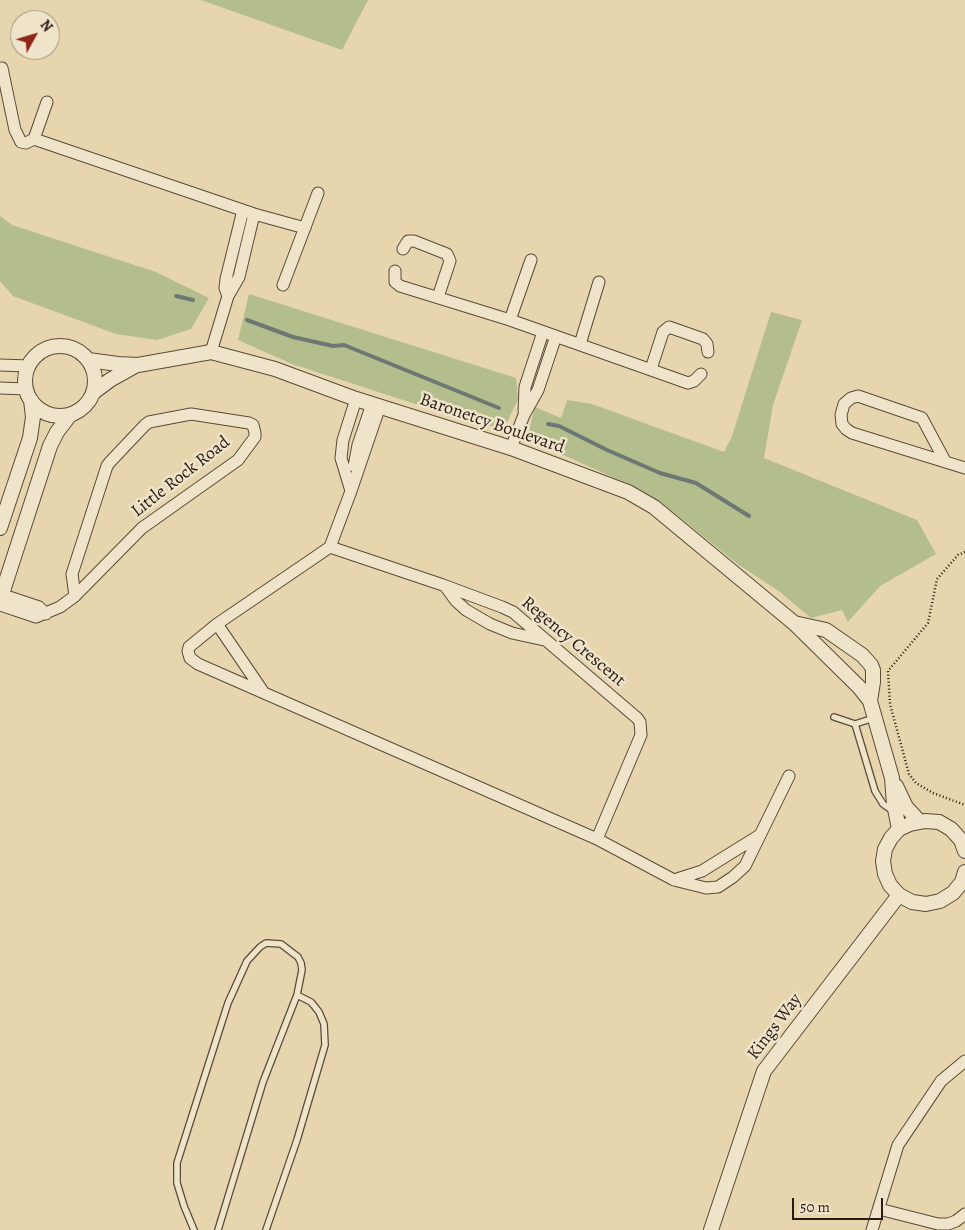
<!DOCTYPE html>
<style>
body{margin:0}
#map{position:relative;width:965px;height:1230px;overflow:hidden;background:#e7d5ae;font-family:Alegreya,serif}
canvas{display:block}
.north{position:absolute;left:10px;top:10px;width:50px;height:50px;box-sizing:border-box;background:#efe4ca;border:1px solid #a09481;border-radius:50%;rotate:51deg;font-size:14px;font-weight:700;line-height:20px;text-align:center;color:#2a1c13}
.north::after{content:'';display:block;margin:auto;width:18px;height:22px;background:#8f2418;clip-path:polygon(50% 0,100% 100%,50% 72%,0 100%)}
.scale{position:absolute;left:792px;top:1198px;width:91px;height:22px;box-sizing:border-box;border:2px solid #2a1c13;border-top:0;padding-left:6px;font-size:15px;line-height:18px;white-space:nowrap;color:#2a1c13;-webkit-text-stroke:4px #efe4ca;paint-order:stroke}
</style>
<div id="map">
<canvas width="965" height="1230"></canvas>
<div class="north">N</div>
<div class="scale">50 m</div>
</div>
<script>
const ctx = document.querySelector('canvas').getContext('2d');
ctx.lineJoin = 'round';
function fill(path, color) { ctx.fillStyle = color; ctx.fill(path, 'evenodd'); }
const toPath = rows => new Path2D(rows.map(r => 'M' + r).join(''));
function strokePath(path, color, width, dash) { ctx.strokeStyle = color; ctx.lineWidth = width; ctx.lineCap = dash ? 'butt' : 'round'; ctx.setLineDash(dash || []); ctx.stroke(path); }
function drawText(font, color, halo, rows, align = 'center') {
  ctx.font = font + ' Alegreya,serif'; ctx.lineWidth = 5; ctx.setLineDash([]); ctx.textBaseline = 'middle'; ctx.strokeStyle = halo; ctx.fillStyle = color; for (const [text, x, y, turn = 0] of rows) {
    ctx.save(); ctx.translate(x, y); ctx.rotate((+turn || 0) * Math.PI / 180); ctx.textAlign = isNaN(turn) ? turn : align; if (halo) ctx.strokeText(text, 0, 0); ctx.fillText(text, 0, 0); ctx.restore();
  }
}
const green = toPath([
 [201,0,368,0,342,50],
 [0,216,12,225,156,272,209,298,191,329,157,340,116,334,13,296,0,281],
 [249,294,516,378,518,399,504,429,474,423,292,364,238,340],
 [771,312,802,320,773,405,764,458,917,520,936,554,880,586,848,622,842,610,811,618,780,592,739,565,673,512,635,487,527,439,535,407,561,418,567,400,592,404,724,452,732,436]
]);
const stream = toPath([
 [176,296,193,300],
 [247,320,293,337,333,346,344,345,499,408],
 [548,424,559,426,607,450,660,473,696,483,749,516]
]);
const path = toPath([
 [965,552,958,555,937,579,928,623,888,671,890,704,909,774,916,783,933,793,965,805]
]);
const service = toPath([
 [834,717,855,724,874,718],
 [855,724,875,791,883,804,893,811],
 [194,1230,184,1206,177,1183,177,1163,228,1003,247,961,260,947,266,943,281,944,298,957,301,963,302,970,297,995,263,1082,218,1230],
 [266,1230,297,1140,325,1045,324,1024,319,1012,311,1002,297,995]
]);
const minor = toPath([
 [2,68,15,130,21,142,26,143,34,139,47,102],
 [34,139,254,214,305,228],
 [403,249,408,241,414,241,447,254,450,261,438,297],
 [395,271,395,282,400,286,510,320,688,383,694,381,701,374],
 [283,285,318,193],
 [228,296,225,288,226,279,243,210],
 [510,320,531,260],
 [580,344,599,282],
 [211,352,228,296,239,277,254,214],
 [0,365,29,366],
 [651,369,663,332,669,327,703,339,707,344,708,352],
 [0,388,26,389],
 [524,411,525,387,543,332],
 [511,448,524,415,538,390,556,336],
 [945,461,922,418,858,396,851,398,844,404,841,415,842,424,846,429,852,433,965,468],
 [354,466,358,445,372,404],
 [351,491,341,458,343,440,356,399],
 [330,547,351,491,380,406],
 [445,586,456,601,466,610,490,624,512,633,544,640],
 [0,594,39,607,46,614],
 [0,605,36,617,60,607,75,596,142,528,238,460,255,437,255,433,253,425,249,423,191,414,149,422,145,425,110,462,107,466,72,574,75,596],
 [217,624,264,693],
 [597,839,641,735,640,722,637,718,513,612,502,607,443,585,330,547,217,624,189,647,188,651,190,658,198,664,597,839,674,880,706,888,718,887,733,877,745,866,789,776],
 [674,880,702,871,760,835],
 [879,1209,938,1224,948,1224,956,1221,965,1214],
 [872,1230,898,1145,941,1081,965,1061]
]);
const tertiary = toPath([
 '25 381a35 35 0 1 1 70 0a35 35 0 1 1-70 0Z',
 [88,360,118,364,138,365,211,352,275,369,356,399,511,448,628,492,654,507,794,623,859,687,870,701,892,778,894,804,899,829],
 [94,392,110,380,135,366],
 [0,528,30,438,33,417,31,400],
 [0,600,50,446,57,432,70,415],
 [794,623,826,630,862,655,871,665,873,670,873,682,870,701],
 [896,786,906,807,919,821],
 [965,851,961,840,951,829,939,822,925,821,910,824,899,829,891,838,885,849,883,861,885,874,890,885,899,895,912,902,926,904,940,901,953,893,962,882,965,872],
 [711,1230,764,1071,899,895]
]);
const streetNames = [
 ["Baronetcy Boulevard",492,424,19],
 ["Little Rock Road",181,477,-38],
 ["Regency Crescent",573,642,40],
 ["Kings Way",775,1027,-53]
];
fill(green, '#b3be8c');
strokePath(stream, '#6d7874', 4);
strokePath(service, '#594a3a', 8);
strokePath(minor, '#594a3a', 13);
strokePath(tertiary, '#594a3a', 16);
strokePath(path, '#2a1c13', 2.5, [1, 2.5]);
strokePath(service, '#efe4ca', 5.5);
strokePath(minor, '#efe4ca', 11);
strokePath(tertiary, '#efe4ca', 14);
drawText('18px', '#2a1c13', '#efe4ca', streetNames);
</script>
